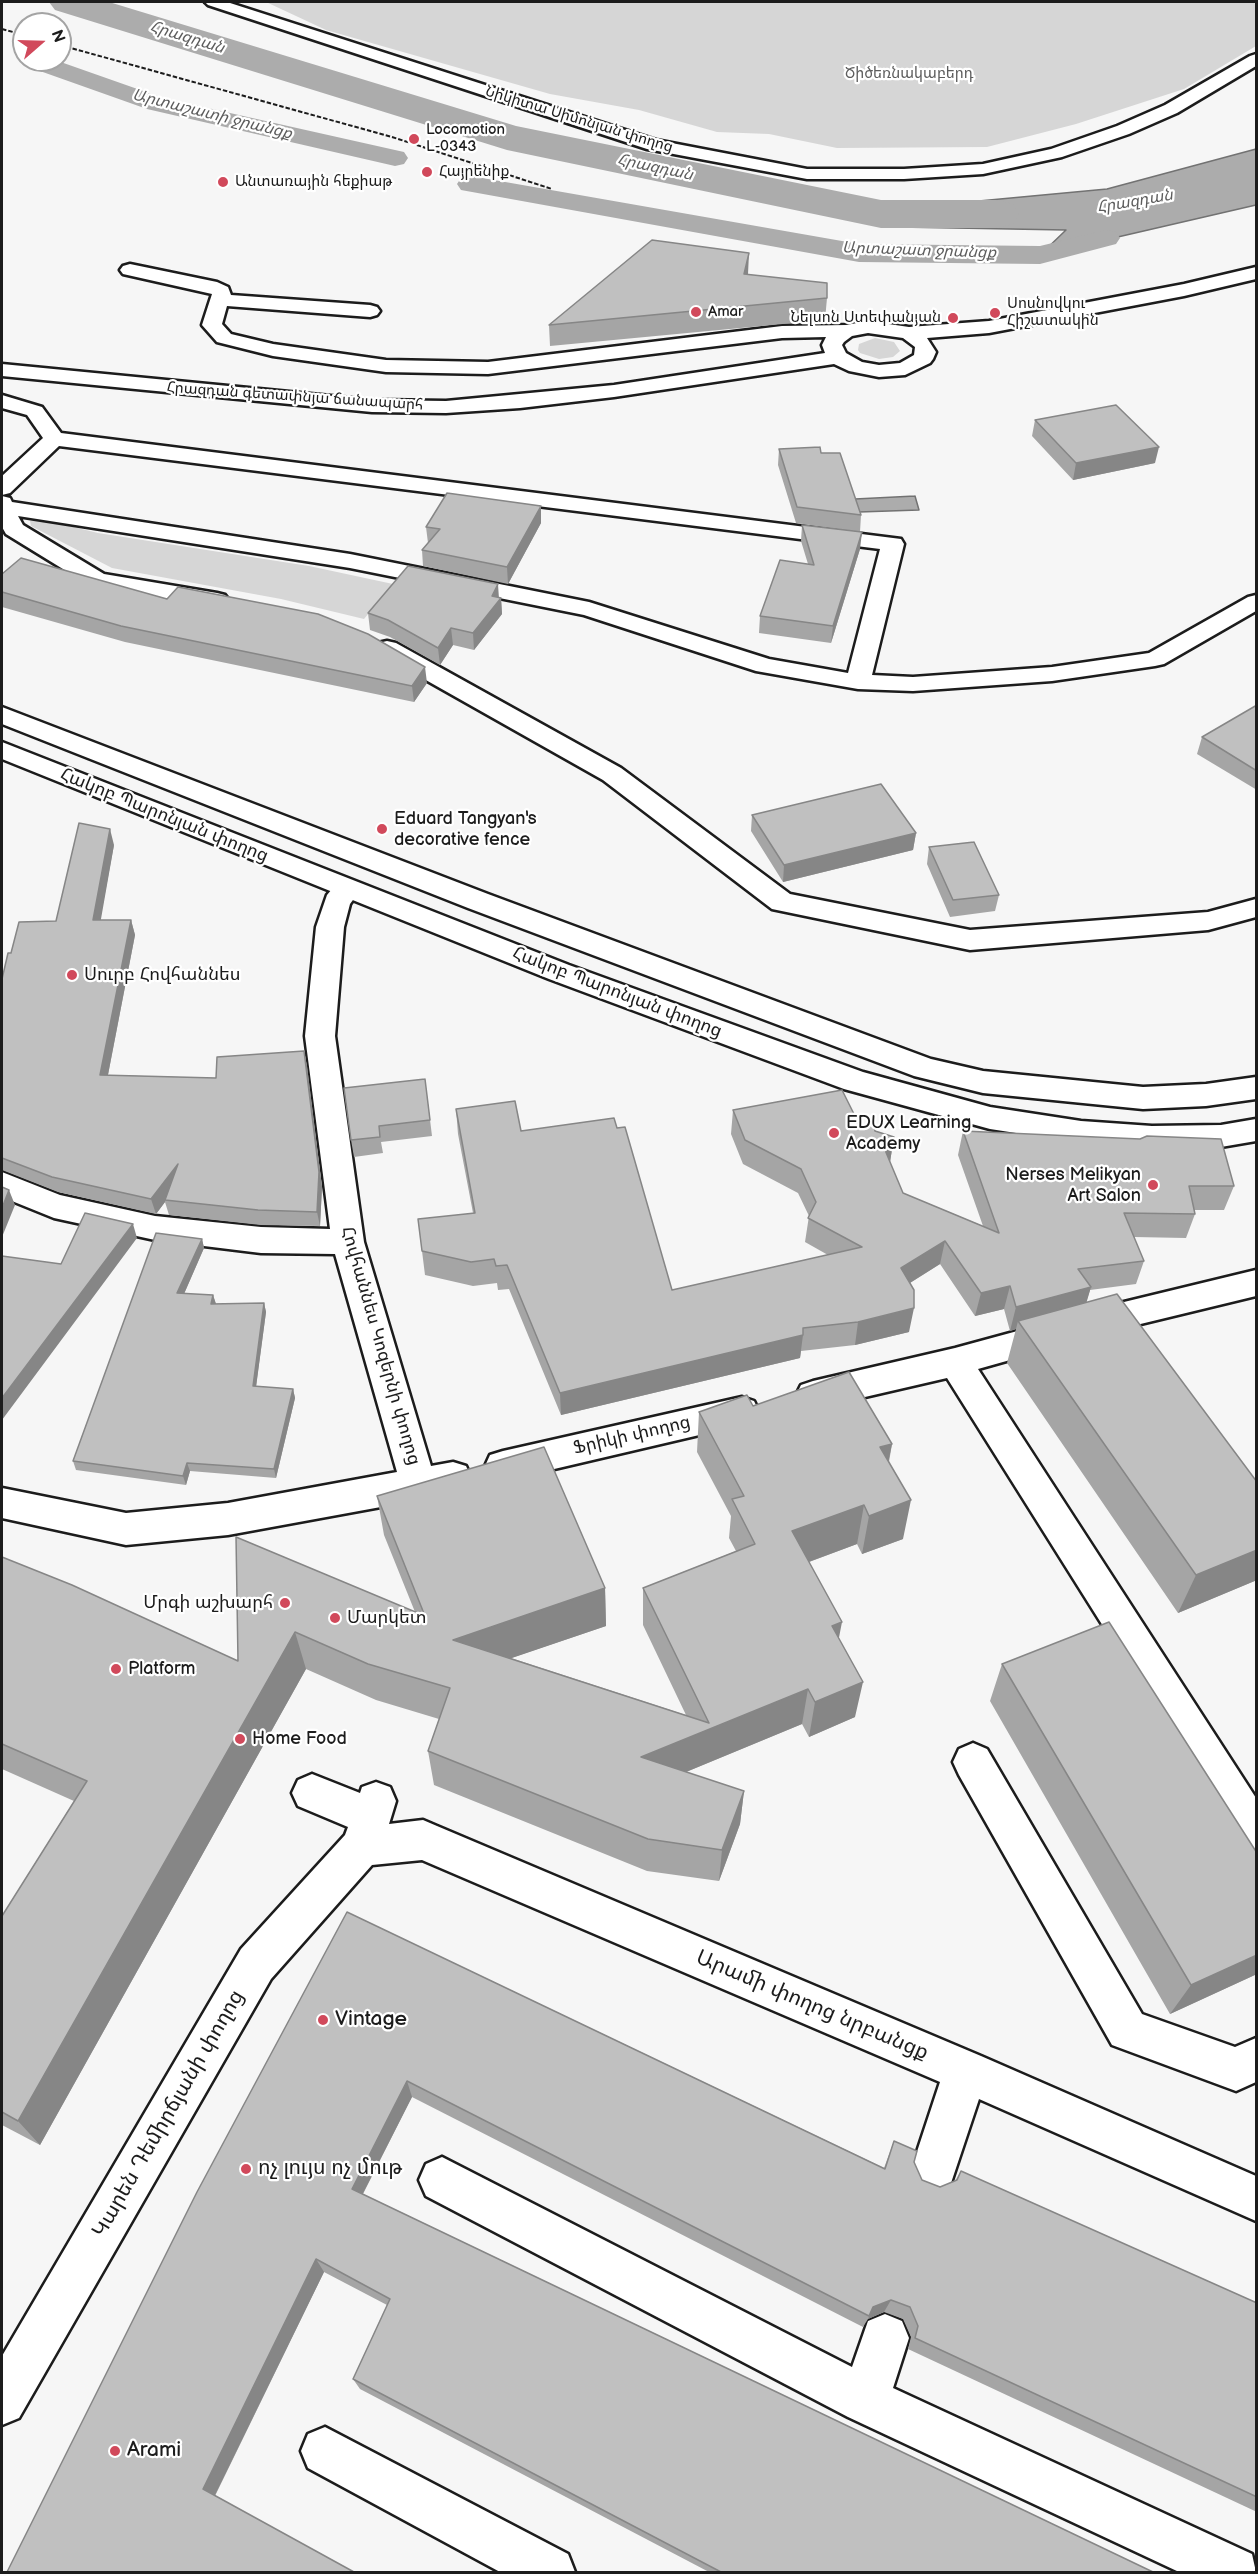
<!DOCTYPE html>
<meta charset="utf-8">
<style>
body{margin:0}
#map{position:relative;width:1258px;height:2574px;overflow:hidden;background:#f6f6f6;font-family:"Balsamiq Sans",sans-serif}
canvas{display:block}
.frame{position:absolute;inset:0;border:3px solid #1c1c1c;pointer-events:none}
.north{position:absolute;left:12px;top:12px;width:60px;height:60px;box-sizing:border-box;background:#fff;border:2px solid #a4a4a4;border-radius:50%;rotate:70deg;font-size:16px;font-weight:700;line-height:24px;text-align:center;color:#1c1c1c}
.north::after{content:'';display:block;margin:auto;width:21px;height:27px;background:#d1495b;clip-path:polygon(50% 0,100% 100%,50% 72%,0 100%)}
</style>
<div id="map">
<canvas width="1258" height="2574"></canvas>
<div class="frame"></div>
<div class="north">N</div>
</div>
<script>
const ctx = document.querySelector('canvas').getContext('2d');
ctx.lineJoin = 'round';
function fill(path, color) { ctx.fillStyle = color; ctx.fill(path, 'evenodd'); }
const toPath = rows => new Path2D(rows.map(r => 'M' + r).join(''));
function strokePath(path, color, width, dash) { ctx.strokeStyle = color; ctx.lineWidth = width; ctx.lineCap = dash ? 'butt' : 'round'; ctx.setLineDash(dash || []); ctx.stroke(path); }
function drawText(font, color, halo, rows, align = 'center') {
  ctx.font = font + ' "Balsamiq Sans","Noto Sans Armenian",sans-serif'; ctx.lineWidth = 4.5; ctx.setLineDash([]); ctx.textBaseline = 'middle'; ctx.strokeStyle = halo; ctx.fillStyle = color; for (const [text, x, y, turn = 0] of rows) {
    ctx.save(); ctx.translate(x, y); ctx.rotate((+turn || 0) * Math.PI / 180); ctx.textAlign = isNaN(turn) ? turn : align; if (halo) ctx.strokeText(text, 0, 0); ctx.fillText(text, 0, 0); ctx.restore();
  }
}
const green = toPath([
 [266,2,1253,2,1256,4,1256,46,1184,89,1076,124,987,147,837,148,769,134,717,132,639,110,550,94,326,30],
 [875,338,894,342,900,351,893,357,879,359,860,353,858,350,859,344],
 [41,519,98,533,309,566,393,584,364,619,281,599,112,568,31,526,30,521]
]);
const water = toPath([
 [1256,149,1256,205,1040,255,1066,230,898,227,881,214,968,202,1107,189,1256,149],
 [915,496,919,510,859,512,855,499,915,496]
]);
const canal = toPath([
 [24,55,24,60,55,60,163,98,395,150,404,152,408,158,404,164,395,166,147,109,23,65,20,60,24,55],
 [471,176,859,244,1040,246,1106,230,1116,232,1120,238,1116,244,1040,264,859,262,461,190,457,184,461,178,471,176]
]);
const river = toPath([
 [49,2,109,2,516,126,881,200,996,200,1013,204,1019,214,1013,224,996,228,881,228,507,150,55,10,49,2]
]);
const minor = toPath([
 [205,2,227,2,656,140,807,169,904,169,983,164,1051,149,1117,126,1165,105,1250,56,1256,54,1256,66,1177,113,1129,134,1062,157,983,174,904,179,807,179,647,149,208,5,205,2],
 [130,264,217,282,228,287,231,295,370,305,377,307,380,311,377,315,370,317,227,306,222,324,231,334,273,344,386,360,488,362,782,326,846,325,868,321,909,327,989,321,1184,284,1256,267,1256,279,1184,296,989,333,927,338,936,352,933,359,930,363,905,375,879,377,849,371,834,364,614,397,520,408,446,413,372,412,2,376,2,364,372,400,446,401,614,385,825,353,822,345,826,337,782,338,488,374,386,372,273,356,217,342,202,325,212,294,123,274,120,270,123,266,130,264],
 [868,333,903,338,915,347,914,355,900,363,879,365,862,362,846,353,842,345,844,342,852,336,868,333],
 [2,395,42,407,61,433,901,539,904,544,872,675,913,677,1052,667,1149,653,1248,597,1256,595,1256,611,1164,664,1155,666,1052,681,913,691,858,689,756,671,584,615,350,568,18,516,23,525,104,574,217,593,225,595,229,600,225,605,217,607,97,587,89,585,6,534,2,527,2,496,10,498,12,502,350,554,589,602,769,659,848,673,880,549,59,446,10,493,2,495,2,476,43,438,27,415,2,408,2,395],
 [387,641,396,643,621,768,790,894,970,930,1208,912,1256,899,1256,917,1208,930,970,950,772,909,603,780,378,653,375,648,378,643,387,641],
 [347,880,357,883,361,889,350,904,344,927,335,1036,364,1242,431,1466,453,1462,466,1466,471,1477,466,1488,419,1500,228,1535,126,1545,2,1518,2,1488,126,1513,228,1503,397,1472,335,1254,261,1253,155,1240,54,1218,2,1197,2,1172,60,1195,155,1216,261,1227,330,1229,305,1036,316,927,327,895,337,883,347,880],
 [1256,1270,1256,1296,1124,1328,978,1369,1256,1798,1256,1853,1242,1847,947,1378,813,1409,801,1405,796,1395,801,1385,813,1381,955,1348,1124,1302,1256,1270],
 [742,1397,754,1401,759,1411,754,1421,742,1425,503,1481,490,1477,485,1466,490,1455,503,1451,742,1397],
 [973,1743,987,1749,1142,2014,1235,2047,1256,2038,1256,2082,1236,2091,1112,2045,959,1775,953,1762,959,1749,973,1743],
 [312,1774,360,1793,362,1787,376,1782,390,1787,396,1801,389,1824,423,1820,437,1826,981,2056,1256,2176,1256,2221,979,2099,948,2192,932,2199,916,2192,909,2176,940,2082,422,1860,372,1865,271,1979,19,2418,2,2425,2,2356,241,1949,345,1835,348,1827,298,1806,292,1793,298,1780,312,1774],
 [442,2157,852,2367,868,2321,885,2314,902,2321,909,2338,893,2388,1252,2554,1256,2572,1179,2572,848,2417,426,2196,419,2180,426,2164,442,2157],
 [325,2427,568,2554,575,2572,500,2572,308,2468,301,2451,308,2434,325,2427]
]);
const major = toPath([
 [2,707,488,894,931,1059,983,1071,1143,1087,1206,1084,1256,1077,1256,1099,1206,1106,1143,1109,983,1093,914,1076,468,908,2,724,2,707],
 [2,742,569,965,863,1072,990,1107,1081,1121,1152,1126,1221,1125,1256,1119,1256,1141,1221,1147,1152,1148,1081,1143,990,1129,844,1089,549,979,2,759,2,742]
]);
const rail = toPath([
 [2,29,24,35],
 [60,45,392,137,552,189]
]);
const wall = toPath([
 [748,274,827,298,825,320,550,346,549,325],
 [1035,420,1155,463,1073,480,1032,436],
 [779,449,821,453,861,515,860,532,796,523,778,465],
 [541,506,541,523,508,584,423,566,422,550,428,543,426,527],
 [802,525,860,549,831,643,759,633,760,616,808,564,801,541],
 [2,574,427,683,414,702,125,642,2,607],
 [499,597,501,598,502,614,474,650,453,645,440,665,390,637,370,630,368,613],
 [1257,705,1257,790,1197,754,1202,737],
 [752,815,916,833,913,850,783,882,751,831],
 [114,845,100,920,131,920,135,935,108,1075,216,1078,304,1051,307,1066,322,1187,320,1226,261,1225,169,1215,165,1202,156,1214,58,1192,2,1170,2,979,11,953,56,921],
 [929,847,999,895,995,911,950,917,927,864],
 [425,1079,432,1136,381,1142,383,1153,354,1157,351,1140],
 [456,1109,521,1131,617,1128,672,1290,828,1255,805,1242,809,1216,798,1193,743,1164,731,1134,733,1110,860,1126,894,1137,890,1162,903,1193,983,1226,958,1155,963,1131,1234,1186,1224,1210,1194,1210,1195,1214,1186,1238,1134,1237,1144,1261,1136,1284,1090,1290,1086,1302,1257,1482,1257,1580,1178,1613,1007,1363,1016,1329,1010,1331,1004,1309,975,1316,940,1264,910,1283,909,1332,855,1345,801,1351,800,1358,561,1415,509,1289,498,1290,497,1283,473,1286,425,1275,422,1251,473,1213,458,1134],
 [202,1239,204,1248,184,1294,213,1295,216,1304,264,1303,266,1312,256,1386,293,1389,295,1398,276,1478,190,1471,186,1485,76,1470,73,1461],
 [753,1406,892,1444,889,1462,903,1539,862,1554,857,1544,809,1562,839,1638,855,1717,809,1737,802,1724,686,1772,744,1791,740,1824,719,1881,647,1871,434,1785,428,1751,439,1719,376,1700,306,1669,40,2145,2,2125,2,1916,74,1801,2,1769,2,1557,238,1661,236,1537,415,1612,384,1535,377,1496,605,1588,606,1626,511,1658,686,1715,643,1625,643,1588,736,1551,729,1538,731,1516,697,1452,699,1412],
 [1002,1664,1257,1853,1257,1974,1170,2014,990,1701],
 [347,1912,884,2168,894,2141,914,2162,922,2180,940,2187,955,2181,961,2171,1257,2303,1257,2512,908,2349,911,2337,903,2319,884,2312,868,2319,863,2327,412,2097,363,2194,1153,2572,709,2572,360,2389,353,2379,387,2305,324,2272,215,2496,7,2572]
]);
const shadedWall = toPath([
 [749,253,748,274,744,274],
 [1159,447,1155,463,1073,480,1076,463],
 [541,506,541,523,508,584,507,567],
 [862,532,860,549,831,643,833,626],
 [498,584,499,599,501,598,502,614,474,650,473,633],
 [451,628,453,645,440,665,438,648],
 [425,667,427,683,414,702,412,686],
 [110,829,114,845,98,936,93,920],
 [916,833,913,850,783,882,784,865],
 [131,920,135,935,105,1090,100,1075],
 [304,1051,307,1066,322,1187,320,1226,317,1212],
 [894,1137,890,1162,885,1150],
 [178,1164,165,1200,165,1202,156,1214,151,1199],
 [9,1190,15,1205,2,1237,2,1208],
 [133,1224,137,1238,2,1420,2,1398],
 [202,1239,204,1248,180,1303,177,1293],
 [945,1241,940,1264,897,1291,901,1268],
 [1010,1286,1004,1309,975,1316,981,1293],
 [1091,1287,1084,1311,1018,1321,1016,1329,1010,1331,1016,1307],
 [213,1295,216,1304,211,1304],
 [264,1303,266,1312,255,1395,253,1386],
 [914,1308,909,1332,855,1345,858,1322],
 [803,1335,800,1358,561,1415,560,1393],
 [293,1389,295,1398,276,1478,274,1469],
 [892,1444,884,1483,880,1447],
 [187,1463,190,1471,186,1485,183,1476],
 [911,1500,903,1539,862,1554,869,1516],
 [864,1505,857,1544,787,1570,792,1531],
 [1257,1550,1257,1580,1178,1613,1196,1575],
 [605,1588,606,1626,459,1676,453,1640],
 [842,1622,835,1658,832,1626],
 [295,1632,306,1669,40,2145,18,2121],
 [863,1682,855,1717,809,1737,815,1702],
 [808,1689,802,1724,640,1791,641,1757],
 [744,1791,740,1824,719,1881,722,1850],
 [1257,1955,1257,1974,1170,2014,1191,1985],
 [407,2081,412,2097,358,2203,352,2189],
 [316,2259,324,2272,214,2497,203,2489],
 [891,2300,884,2312,868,2319,873,2307]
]);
const building = toPath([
 [652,240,749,253,744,274,827,283,827,298,549,325,652,240],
 [1116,405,1159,447,1076,463,1035,420,1116,405],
 [820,447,821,453,840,453,861,515,797,507,779,449,820,447],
 [447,493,541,506,507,567,422,550,440,529,426,527,447,493],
 [802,525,862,532,833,626,760,616,780,560,814,565,802,525],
 [21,558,167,599,178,587,318,614,368,634,425,667,412,686,121,626,2,592,2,574,21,558],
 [408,566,498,584,492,596,501,598,473,633,451,628,438,648,388,620,368,613,408,566],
 [1257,705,1257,771,1202,737,1257,705],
 [881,784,916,833,784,865,752,815,881,784],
 [79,823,110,829,93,920,131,920,100,1075,216,1078,217,1057,304,1051,319,1172,317,1212,258,1210,165,1200,178,1164,151,1199,52,1177,2,1158,2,979,8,953,11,953,19,922,56,921,79,823],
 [974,842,999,895,953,900,929,847,974,842],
 [425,1079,430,1120,379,1126,380,1137,351,1140,344,1088,425,1079],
 [842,1090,860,1126,873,1123,875,1131,894,1137,885,1150,903,1193,999,1233,963,1131,1140,1139,1147,1136,1221,1139,1234,1186,1189,1186,1195,1214,1124,1213,1144,1261,1078,1269,1091,1287,1016,1307,1010,1286,981,1293,945,1241,901,1268,914,1290,914,1308,858,1322,803,1328,803,1335,560,1393,507,1265,496,1266,494,1259,471,1262,422,1251,418,1219,475,1213,456,1109,515,1101,521,1131,614,1118,617,1128,625,1127,672,1290,862,1247,808,1218,816,1202,801,1169,745,1140,733,1110,842,1090],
 [2,1187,9,1190,2,1208,2,1187],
 [85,1213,133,1224,2,1398,2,1256,61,1264,85,1213],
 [156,1233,202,1239,177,1293,213,1295,211,1304,264,1303,253,1386,293,1389,274,1469,187,1463,183,1476,73,1461,156,1233],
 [1117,1294,1257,1482,1257,1550,1196,1575,1018,1321,1117,1294],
 [849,1372,892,1444,880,1447,911,1500,869,1516,864,1505,792,1531,842,1622,832,1626,863,1682,815,1702,808,1689,641,1757,744,1791,722,1850,648,1839,428,1751,450,1688,368,1664,295,1632,18,2121,2,2112,2,1916,87,1781,2,1744,2,1557,72,1585,238,1661,236,1537,425,1616,377,1496,544,1447,605,1588,453,1640,709,1723,643,1588,755,1544,732,1499,744,1496,699,1412,747,1395,753,1406,849,1372],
 [1109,1622,1257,1853,1257,1955,1191,1985,1002,1664,1109,1622],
 [347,1912,885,2169,894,2141,917,2151,914,2162,922,2180,940,2187,957,2180,961,2171,1257,2303,1257,2497,915,2338,918,2326,910,2307,891,2300,873,2307,869,2316,407,2081,352,2189,1153,2572,721,2572,353,2379,390,2299,316,2259,203,2489,354,2572,7,2572,197,2192,347,1912]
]);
const markers = [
 [414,139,6,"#d1495b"],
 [427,172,6,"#d1495b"],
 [223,182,6,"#d1495b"],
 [696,312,6,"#d1495b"],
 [995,313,6,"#d1495b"],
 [953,318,6,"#d1495b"],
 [382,829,6,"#d1495b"],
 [72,975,6,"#d1495b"],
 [834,1133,6,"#d1495b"],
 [1153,1185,6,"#d1495b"],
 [285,1603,6,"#d1495b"],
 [335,1618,6,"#d1495b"],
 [116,1669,6,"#d1495b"],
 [240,1739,6,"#d1495b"],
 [323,2020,6,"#d1495b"],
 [246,2169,6,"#d1495b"],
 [115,2451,6,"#d1495b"]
];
const farParknames = [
 ["Ծիծեռնակաբերդ",909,74]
];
const farStreetnames = [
 ["Նիկիտա Սիմոնյան փողոց",579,120,17],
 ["Հրազդան գետափնյա ճանապարհ",295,397,4]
];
const farPoinames = [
 ["Locomotion",426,130],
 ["L-0343",426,147],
 ["Հայրենիք",439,172],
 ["Անտառային հեքիաթ",235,182],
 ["Սոսնովկու",1007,304],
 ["Հիշատակին",1007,321],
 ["Amar",708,312],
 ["Նելսոն Ստեփանյան",941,318,"right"]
];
const farWaternames = [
 ["Հրազդան",187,38,17],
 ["Արտաշատի ջրանցք",212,115,14],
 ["Հրազդան",655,168,12],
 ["Հրազդան",1135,202,-10],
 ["Արտաշատ ջրանցք",919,251,2]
];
const streetNames = [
 ["Հակոբ Պարոնյան փողոց",164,816,22],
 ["Հակոբ Պարոնյան փողոց",617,993,21],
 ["Հովհաննես Կոզերնի փողոց",380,1346,74],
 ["Ֆրիկի փողոց",632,1436,-13]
];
const poiNames = [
 ["Eduard Tangyan's",394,819],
 ["decorative fence",394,840],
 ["Սուրբ Հովհաննես",84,975],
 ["EDUX Learning",846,1123],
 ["Academy",846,1144],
 ["Nerses Melikyan",1141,1175,"right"],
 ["Art Salon",1141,1196,"right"],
 ["Մրգի աշխարհ",273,1603,"right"],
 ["Մարկետ",347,1618],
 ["Platform",128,1669],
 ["Home Food",252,1739]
];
const nearStreetnames = [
 ["Արամի փողոց նրբանցք",812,2006,23],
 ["Կարեն Դեմիրճյանի փողոց",169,2114,-60]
];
const nearPoinames = [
 ["Vintage",335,2020],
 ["ոչ լույս ոչ մութ",258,2169],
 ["Arami",127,2451]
];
fill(green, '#d6d6d6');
fill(water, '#acacac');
strokePath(water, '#727272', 1.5);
fill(canal, '#acacac');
fill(river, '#acacac');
strokePath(minor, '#1c1c1c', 5);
strokePath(major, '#1c1c1c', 5);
fill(minor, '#fff');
fill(major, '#fff');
strokePath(rail, '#1c1c1c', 2, [4.5, 2]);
fill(wall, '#a5a5a5');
fill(shadedWall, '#868686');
fill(building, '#c0c0c0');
strokePath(building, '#868686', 1.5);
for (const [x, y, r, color] of markers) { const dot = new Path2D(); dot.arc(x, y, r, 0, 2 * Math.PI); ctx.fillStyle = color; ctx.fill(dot); strokePath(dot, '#fff', 2); }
drawText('15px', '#5d5d5d', '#fff', farParknames);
drawText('15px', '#1c1c1c', '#fff', farStreetnames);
drawText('15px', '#1c1c1c', '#fff', farPoinames, 'left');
drawText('italic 16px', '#5d5d5d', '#fff', farWaternames);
drawText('18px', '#1c1c1c', '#fff', streetNames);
drawText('18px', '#1c1c1c', '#fff', poiNames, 'left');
drawText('21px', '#1c1c1c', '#fff', nearStreetnames);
drawText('21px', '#1c1c1c', '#fff', nearPoinames, 'left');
</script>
